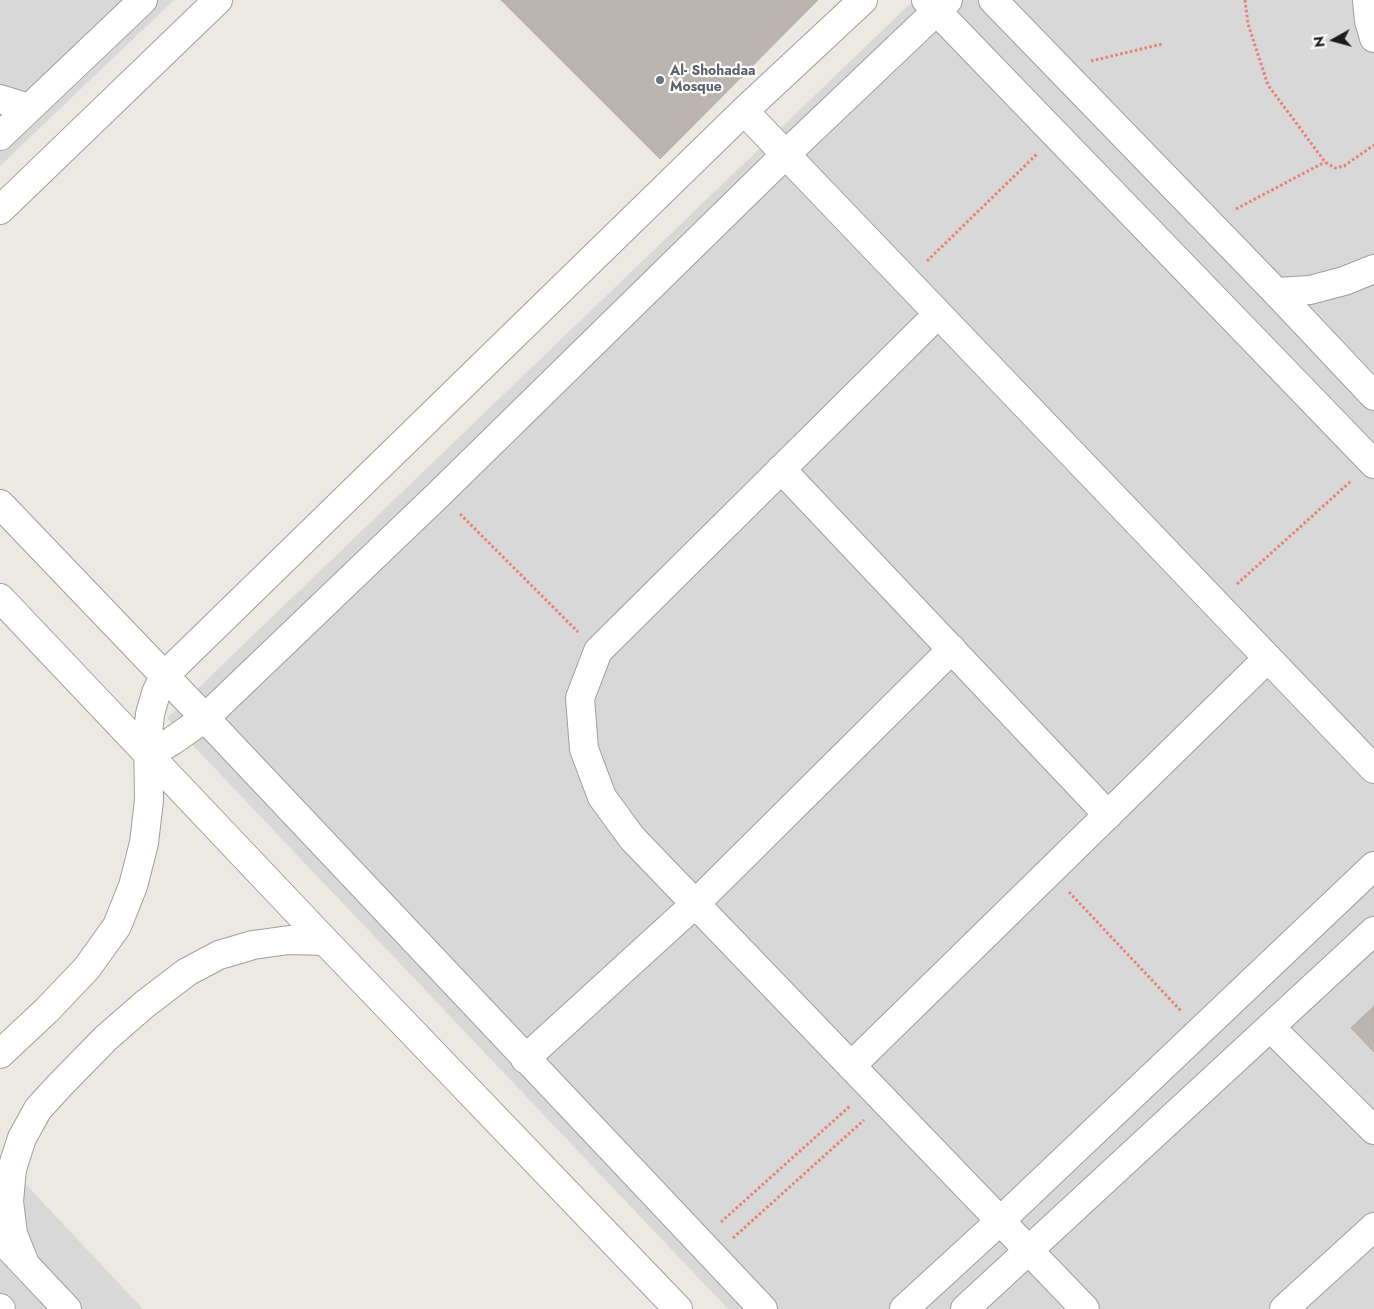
<!DOCTYPE html>
<style>
body{margin:0}
#map{position:relative;width:1374px;height:1309px;overflow:hidden;background:#ece8e2;font-family:Jost,sans-serif}
canvas{display:block}
.north{position:absolute;left:1309px;top:15px;width:50px;height:50px;-webkit-text-stroke:4px #fff;paint-order:stroke;rotate:263deg;font-size:14px;font-weight:700;line-height:20px;text-align:center;color:#1b1b1b}
.north::after{content:'';display:block;margin:auto;width:18px;height:22px;background:#1b1b1b;clip-path:polygon(50% 0,100% 100%,50% 72%,0 100%)}
</style>
<div id="map">
<canvas width="1374" height="1309"></canvas>
<div class="north">N</div>
</div>
<script>
const ctx = document.querySelector('canvas').getContext('2d');
ctx.lineJoin = 'round';
function fill(path, color) { ctx.fillStyle = color; ctx.fill(path, 'evenodd'); }
const toPath = rows => new Path2D(rows.map(r => 'M' + r).join(''));
function strokePath(path, color, width, dash) { ctx.strokeStyle = color; ctx.lineWidth = width; ctx.lineCap = dash ? 'butt' : 'round'; ctx.setLineDash(dash || []); ctx.stroke(path); }
function drawText(font, color, halo, rows, align = 'center') {
  ctx.font = font + ' Jost,sans-serif'; ctx.lineWidth = 4.5; ctx.setLineDash([]); ctx.textBaseline = 'middle'; ctx.strokeStyle = halo; ctx.fillStyle = color; for (const [text, x, y, turn = 0] of rows) {
    ctx.save(); ctx.translate(x, y); ctx.rotate((+turn || 0) * Math.PI / 180); ctx.textAlign = isNaN(turn) ? turn : align; if (halo) ctx.strokeText(text, 0, 0); ctx.fillText(text, 0, 0); ctx.restore();
  }
}
const residential = toPath([
 [0,0,174,0,0,166],
 [914,0,1374,0,1374,1309,728,1309,167,718],
 [0,1157,143,1309,0,1309]
]);
const building = toPath([
 [501,0,818,0,660,159,501,0],
 [1374,1006,1374,1052,1351,1028,1374,1006]
]);
const path = toPath([
 [1245,0,1248,24,1268,85,1325,162,1335,168,1344,166,1374,145],
 [1091,61,1162,44],
 [1236,209,1325,162],
 [927,261,1037,154],
 [460,514,578,632],
 [1237,584,1351,481],
 [1069,892,1181,1011],
 [721,1222,850,1106],
 [733,1238,864,1120]
]);
const minor = toPath([
 [926,0,1374,464],
 [993,0,1276,292,1374,396],
 [1367,0,1369,21,1374,38],
 [0,99,29,108],
 [744,111,1374,769],
 [0,136,143,0],
 [0,210,218,0],
 [1276,292,1310,290,1344,281,1374,269],
 [938,314,598,651,580,698,584,749,602,797,632,838,1085,1309],
 [781,469,1108,815],
 [0,504,205,718,763,1309],
 [0,598,325,941,678,1309],
 [148,755,172,741,205,718,439,494,786,154,948,0],
 [1270,1027,1374,1130],
 [0,1054,46,1011,87,968,117,926,133,886,144,843,149,800,148,733,150,714,156,693,164,676,744,111,863,0],
 [525,1059,695,904,952,649],
 [851,1066,1268,658],
 [25,1264,13,1234,9,1201,12,1169,22,1138,38,1109,60,1085,106,1038,145,1004,187,972,219,955,253,945,289,940,325,941],
 [0,1308,1,1309],
 [904,1309,1000,1221,1374,866],
 [965,1309,1374,931],
 [1284,1309,1374,1227]
]);
const tertiary = toPath([
 [0,1238,67,1309]
]);
const markers = [
 [660,80,5,"#6b7280"]
];
const worshipNames = [
 ["Al- Shohadaa",670,72],
 ["Mosque",670,88]
];
fill(residential, '#d9d8d8');
fill(building, '#bcb4af');
strokePath(building, '#bcafa6', 1);
strokePath(minor, '#9f9f9f', 30);
strokePath(tertiary, '#9f9f9f', 30);
strokePath(path, '#ea7f75', 3, [2.5, 2.5]);
strokePath(minor, '#fff', 28);
strokePath(tertiary, '#fff', 28);
for (const [x, y, r, color] of markers) { const dot = new Path2D(); dot.arc(x, y, r, 0, 2 * Math.PI); ctx.fillStyle = color; ctx.fill(dot); strokePath(dot, '#fff', 2); }
drawText('bold 14px', '#5b616d', '#fff', worshipNames, 'left');
</script>
